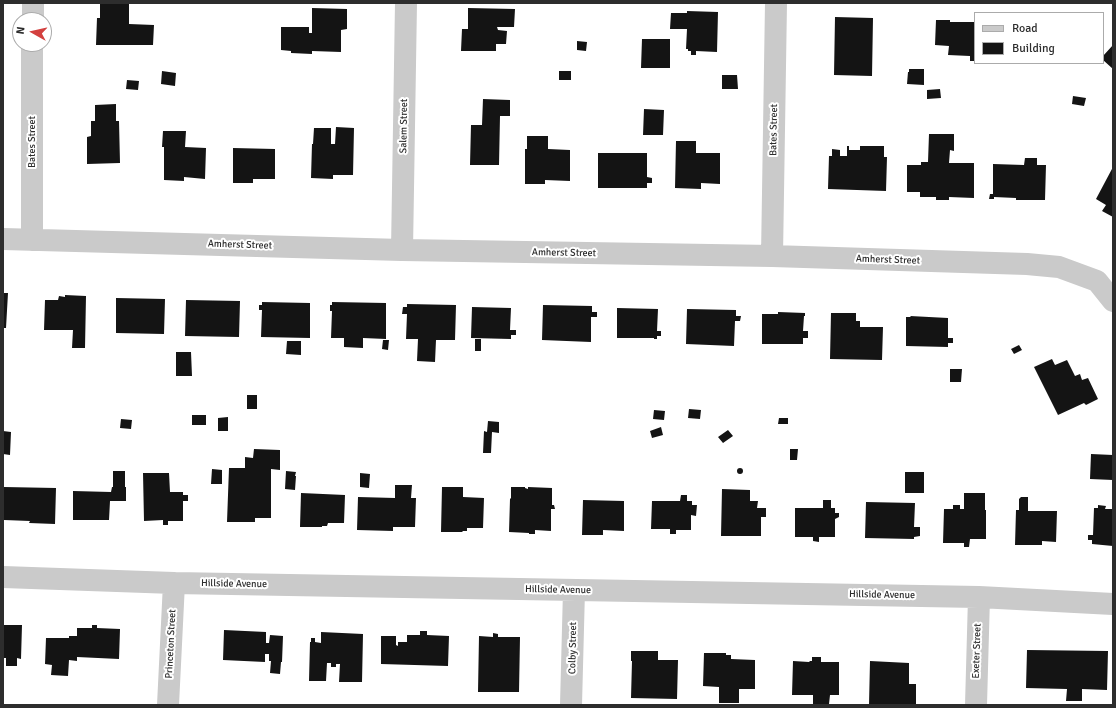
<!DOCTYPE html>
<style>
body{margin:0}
#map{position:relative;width:1116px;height:708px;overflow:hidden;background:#fff;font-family:Signika,sans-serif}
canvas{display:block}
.frame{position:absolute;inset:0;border:4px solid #2d2d2d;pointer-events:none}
.legend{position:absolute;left:974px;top:12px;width:130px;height:52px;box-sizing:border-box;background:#fff;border:1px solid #ababab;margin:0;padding:5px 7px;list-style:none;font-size:12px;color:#2d2d2d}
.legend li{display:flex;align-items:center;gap:8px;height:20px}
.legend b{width:20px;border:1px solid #ababab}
.north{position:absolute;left:12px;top:12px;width:40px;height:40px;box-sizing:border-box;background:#fff;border:1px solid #ababab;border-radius:50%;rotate:278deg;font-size:11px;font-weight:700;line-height:16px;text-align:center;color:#2d2d2d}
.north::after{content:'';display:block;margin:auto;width:14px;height:18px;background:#d3403f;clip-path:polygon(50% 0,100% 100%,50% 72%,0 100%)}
</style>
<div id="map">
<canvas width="1116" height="708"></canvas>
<div class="frame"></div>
<ul class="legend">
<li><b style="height:5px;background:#cacaca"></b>Road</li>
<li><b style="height:11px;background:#141414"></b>Building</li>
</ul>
<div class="north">N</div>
</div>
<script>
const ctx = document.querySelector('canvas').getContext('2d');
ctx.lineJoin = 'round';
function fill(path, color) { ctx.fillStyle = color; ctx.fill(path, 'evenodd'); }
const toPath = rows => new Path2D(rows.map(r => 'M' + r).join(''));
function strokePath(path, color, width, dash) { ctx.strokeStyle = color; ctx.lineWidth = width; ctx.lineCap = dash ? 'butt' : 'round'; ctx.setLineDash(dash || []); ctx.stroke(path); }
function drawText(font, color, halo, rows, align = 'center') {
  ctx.font = font + ' Signika,sans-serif'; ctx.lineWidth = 4; ctx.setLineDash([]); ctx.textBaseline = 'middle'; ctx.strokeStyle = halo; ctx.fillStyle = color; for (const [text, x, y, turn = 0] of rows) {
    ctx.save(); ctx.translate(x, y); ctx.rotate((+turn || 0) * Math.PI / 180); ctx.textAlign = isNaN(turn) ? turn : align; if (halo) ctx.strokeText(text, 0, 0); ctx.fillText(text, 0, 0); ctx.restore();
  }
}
const building = toPath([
 [100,3,129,3,129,24,154,25,153,45,96,45,97,18,100,18],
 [312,8,347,9,347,29,341,30,341,52,312,51,312,54,291,53,291,51,281,50,281,27,309,27,309,33,312,33],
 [468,8,515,9,514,27,497,27,498,30,507,31,506,44,496,44,496,51,461,51,462,29,468,29],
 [687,11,718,12,717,52,696,51,696,55,691,55,691,51,688,51,688,49,686,49,687,29,670,29,671,13,687,13],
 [835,17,873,18,872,76,834,75],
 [936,20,950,20,950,22,975,22,975,61,970,61,970,56,948,55,949,46,935,45],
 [642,39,670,39,670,68,641,68],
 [577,41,587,42,586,51,577,50],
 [1113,45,1113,69,1103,60,1103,56],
 [909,69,924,69,924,85,907,84,908,72,909,72],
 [162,71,176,73,175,86,161,84],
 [559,71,571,71,571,80,559,80],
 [722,75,737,75,738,89,722,89],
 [127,80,139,81,138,90,126,89],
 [940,89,941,98,927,99,927,90],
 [1073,96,1086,98,1084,106,1072,104],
 [483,99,510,100,510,116,500,116,499,165,470,165,471,125,482,125],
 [116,104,116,121,119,121,120,163,87,164,87,137,91,136,91,121,95,121,95,105],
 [644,109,664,110,663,135,643,135],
 [336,127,354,128,353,175,333,175,333,179,311,178,312,144,313,144,314,128,331,128,331,144,335,144],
 [163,131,186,131,185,147,206,148,205,179,184,177,184,181,164,180,164,147,162,147],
 [929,134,954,134,954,151,950,150,949,163,974,163,974,198,949,197,949,200,936,200,936,197,920,197,920,192,907,192,907,165,921,165,921,162,928,162],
 [527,136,548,136,548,149,570,150,570,181,545,180,545,184,525,184,525,149,527,149],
 [676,141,696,141,696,153,720,153,720,184,701,183,701,189,675,188],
 [847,146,849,146,849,150,860,150,860,146,884,146,884,157,887,157,886,191,828,189,829,156,832,156,832,149,840,150,840,156,847,156],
 [233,148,275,149,275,179,253,179,253,183,233,183],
 [598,153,647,153,647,177,652,178,652,183,647,183,647,188,598,188],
 [1025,158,1037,158,1037,165,1046,165,1045,200,1016,200,1016,198,994,197,994,199,989,199,990,194,993,194,993,164,1024,165],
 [1113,167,1113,217,1102,211,1106,205,1096,199],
 [3,293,8,293,6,328,3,328],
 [65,295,86,296,85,348,72,348,73,330,44,330,45,300,58,300,59,296,65,297],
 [116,298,165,299,164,334,116,333],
 [186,300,240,301,239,337,185,336],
 [262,302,310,303,310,338,261,337,262,310,259,310,259,305,262,305],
 [332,302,386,303,386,339,363,338,363,348,344,347,344,338,331,338,332,311,330,311,330,305,332,305],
 [407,304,456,305,455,340,436,340,435,362,417,361,418,339,406,339,407,314,402,314,403,307,407,307],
 [543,305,592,306,592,312,597,312,597,317,591,317,591,342,542,340],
 [472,307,511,308,510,330,516,330,516,335,511,335,511,339,471,338],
 [617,308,658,309,657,331,661,331,661,336,657,336,657,339,654,339,654,338,617,338],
 [687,309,736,310,736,316,741,316,740,321,735,321,734,346,686,344],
 [778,312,805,313,805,316,804,316,803,331,808,331,808,338,803,338,803,344,762,344,762,314,778,314],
 [831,313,856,313,856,321,860,321,860,327,883,327,882,360,830,359],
 [910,316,948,318,948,338,953,338,953,343,948,343,948,347,906,346,906,317,911,317],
 [475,339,481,339,481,351,475,351],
 [383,340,389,340,388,350,382,349],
 [287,341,301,341,301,355,286,354],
 [1019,345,1022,350,1014,354,1011,349],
 [176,352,191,352,192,376,176,376],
 [1052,359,1055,365,1067,360,1075,376,1080,374,1082,380,1088,378,1098,399,1086,405,1084,403,1058,415,1034,367],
 [950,369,962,369,961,382,950,382],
 [247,395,257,395,257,409,247,409],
 [689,409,701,410,700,419,688,418],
 [654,410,665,411,664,420,653,419],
 [192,415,206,415,206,425,192,425],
 [228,417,228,431,218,431,218,418],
 [779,418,788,418,788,424,778,424],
 [121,419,132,420,131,429,120,428],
 [488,421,499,422,499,433,492,432,491,453,483,453,484,431,487,432],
 [661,427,663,435,652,438,650,431],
 [728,430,733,436,723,443,718,437],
 [3,431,11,432,10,455,3,454],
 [254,449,280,450,280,470,271,469,271,518,255,518,255,522,227,522,229,468,245,468,245,457,253,458],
 [790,449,798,449,797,460,790,460],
 [1091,454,1113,455,1113,480,1090,479],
 '737 471a3 3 0 1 1 6 0a3 3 0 1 1-6 0Z',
 [212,469,222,470,222,484,211,484],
 [113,471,125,471,125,487,126,487,126,501,110,501,109,520,73,520,73,491,111,492,112,487,113,487],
 [286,471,296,472,295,476,296,476,295,490,285,489],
 [905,472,924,472,924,493,905,493],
 [143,473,169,473,170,492,183,492,183,495,188,495,188,501,183,501,183,521,168,521,168,525,163,525,163,520,144,521],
 [360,473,370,474,369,488,360,487],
 [395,485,412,485,411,498,416,498,415,527,393,527,393,531,357,530,358,497,395,498],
 [4,487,56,488,55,524,29,523,30,521,4,520],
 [442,487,463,487,463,497,484,498,483,528,467,528,467,531,462,531,463,532,441,532],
 [511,487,525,487,525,488,528,489,528,487,552,488,552,505,554,505,555,509,551,509,551,531,535,530,535,534,529,534,529,533,509,532,510,499,511,498],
 [722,489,750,490,750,501,758,501,757,508,766,508,766,517,761,517,761,536,721,536],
 [301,493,345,495,344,523,328,523,327,526,322,526,322,527,300,527],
 [964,493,985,493,985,510,986,510,986,539,970,539,969,547,964,547,964,543,943,543,944,509,953,509,953,505,960,505,960,509,964,509],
 [681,495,687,495,687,501,692,501,692,505,697,505,696,516,691,515,691,530,676,530,676,534,670,534,670,529,651,529,652,501,680,501],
 [1021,497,1028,497,1028,511,1057,511,1056,542,1042,541,1042,545,1015,545,1016,510,1019,510,1019,499],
 [583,500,624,501,624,531,603,530,603,535,582,535],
 [823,500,831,500,831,508,835,508,835,513,839,513,839,517,835,519,835,537,819,537,819,542,813,541,813,537,795,537,795,508,823,508],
 [866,502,915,503,914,527,920,527,920,536,914,537,914,539,865,538],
 [1098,505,1106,506,1105,509,1113,509,1113,546,1092,544,1092,540,1088,540,1088,535,1093,535,1094,508,1098,508],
 [3,625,22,625,21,659,17,658,17,666,6,666,6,658,3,658],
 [92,625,97,625,97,628,120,629,119,659,77,657,77,661,69,660,68,676,51,675,52,665,45,664,46,638,69,638,69,636,77,636,77,628,92,628],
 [224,630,266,632,266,643,269,643,270,635,283,636,282,662,281,662,280,674,270,673,271,661,269,661,269,654,265,654,265,662,223,660],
 [420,631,427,631,427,635,449,636,448,666,381,664,381,636,396,636,396,645,398,646,398,642,407,642,407,635,420,635],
 [321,632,363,634,362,682,339,682,340,664,336,664,336,667,331,667,331,663,327,663,326,681,309,681,310,642,311,642,311,638,315,638,315,642,321,643],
 [493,633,498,634,498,637,520,637,519,692,478,692,479,636,493,637],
 [1027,650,1108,651,1107,690,1082,689,1082,701,1066,701,1067,689,1026,688],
 [631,651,658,651,658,660,678,660,677,699,631,698,632,661,631,661],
 [704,653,726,653,726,655,731,655,731,659,755,660,755,689,739,689,739,703,719,703,719,687,703,686],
 [812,657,821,657,821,662,839,662,839,695,830,695,829,704,813,704,813,695,792,695,793,661,809,662,810,661,812,661],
 [870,661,909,663,909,684,916,684,916,705,869,705]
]);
const street = toPath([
 [33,20,33,3],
 [3,239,402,250,772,256,1027,264,1059,267,1097,281,1113,301],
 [32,240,32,44],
 [402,250,406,3],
 [772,256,776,3],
 [3,577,174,583,979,597,1113,604],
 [168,705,174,583],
 [571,705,574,590],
 [976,705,979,597]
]);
const streetNames = [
 ["Salem Street",404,126,-89],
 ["Bates Street",774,130,-89],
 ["Bates Street",32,142,-90],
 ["Amherst Street",240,245,2],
 ["Amherst Street",564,253,1],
 ["Amherst Street",888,260,2],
 ["Hillside Avenue",234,584,1],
 ["Hillside Avenue",558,590,1],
 ["Hillside Avenue",882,595,1],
 ["Princeton Street",171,644,-87],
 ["Colby Street",573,648,-89],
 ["Exeter Street",977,651,-88]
];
fill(building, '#141414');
strokePath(street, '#cacaca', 22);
drawText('10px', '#2d2d2d', '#fff', streetNames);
</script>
